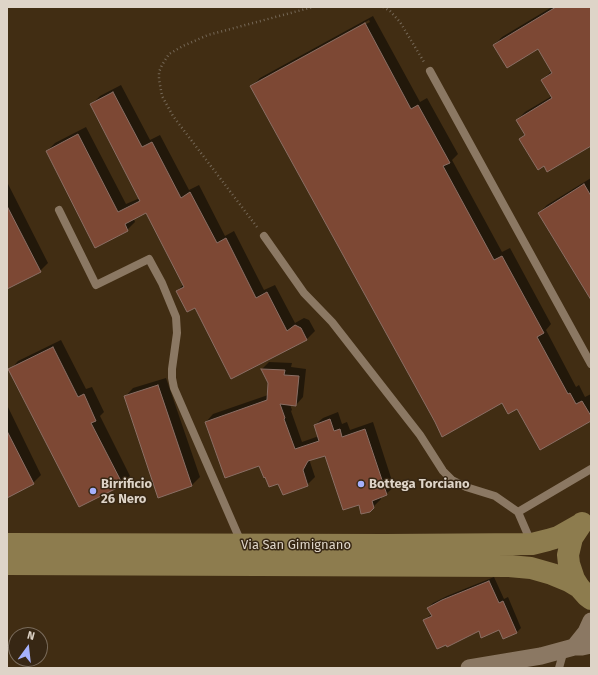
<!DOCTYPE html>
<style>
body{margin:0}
#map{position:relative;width:598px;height:675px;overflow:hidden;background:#372714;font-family:"Fira Sans",sans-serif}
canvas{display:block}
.frame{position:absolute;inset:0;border:8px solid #ded4c8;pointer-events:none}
.north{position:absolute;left:8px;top:627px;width:40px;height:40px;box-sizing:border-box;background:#372714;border:1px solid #7a6c5c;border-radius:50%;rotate:15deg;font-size:11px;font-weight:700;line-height:16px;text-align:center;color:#ded4c8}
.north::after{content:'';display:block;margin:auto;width:14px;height:18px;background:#a5b1fc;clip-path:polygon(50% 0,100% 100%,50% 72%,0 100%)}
</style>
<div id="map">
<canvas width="598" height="675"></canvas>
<div class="frame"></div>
<div class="north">N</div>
</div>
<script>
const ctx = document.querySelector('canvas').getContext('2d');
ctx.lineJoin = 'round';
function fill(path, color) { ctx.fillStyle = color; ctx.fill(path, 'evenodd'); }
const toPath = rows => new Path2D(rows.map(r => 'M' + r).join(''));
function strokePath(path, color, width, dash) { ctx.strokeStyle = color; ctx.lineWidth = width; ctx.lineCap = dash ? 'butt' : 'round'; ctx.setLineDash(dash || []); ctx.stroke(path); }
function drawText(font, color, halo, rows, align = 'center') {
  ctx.font = font + ' "Fira Sans",sans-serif'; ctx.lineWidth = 3; ctx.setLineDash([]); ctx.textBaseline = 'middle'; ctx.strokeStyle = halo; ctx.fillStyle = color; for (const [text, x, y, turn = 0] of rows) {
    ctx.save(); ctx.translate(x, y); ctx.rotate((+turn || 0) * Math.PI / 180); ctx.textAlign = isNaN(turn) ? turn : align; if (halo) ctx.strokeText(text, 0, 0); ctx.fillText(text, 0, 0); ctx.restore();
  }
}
const built = toPath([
 [7,7,591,7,591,668,7,668],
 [16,635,40,635,40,659,16,659]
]);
const shadow = toPath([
 [552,7,591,7,591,145,520,139,525,134,517,120,525,112,552,96,542,80,552,71,538,48,494,45,502,37],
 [373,16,420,102,427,98,458,154,452,160,502,252,510,248,551,324,546,330,576,387,579,385,585,397,591,394,591,420,518,408,503,402,252,86,260,78],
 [369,20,370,22,260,82,260,80],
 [121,85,150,140,160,135,189,190,199,185,225,236,234,231,264,290,275,285,295,323,304,318,309,320,315,331,307,339,232,378,195,307,177,291,184,284,147,212,134,219,135,222,127,230,47,151,55,143,86,127,126,204,140,198,92,104,100,96],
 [591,178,591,298,539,213,547,205],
 [7,182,48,263,40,271,7,288],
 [61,340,86,389,92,387,104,412,100,416,130,476,122,484,10,370,18,361],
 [269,362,292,363,291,367,306,369,303,397,296,405,290,404,292,410,291,411,302,442,319,436,315,425,323,418,338,412,342,424,347,422,350,430,373,422,394,487,386,494,380,497,381,499,369,511,360,503,325,455,311,459,310,462,315,477,307,485,279,482,266,476,260,465,206,422,213,414,268,395,269,383,262,369],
 [166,378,200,477,192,485,125,397,133,388],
 [7,405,41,475,33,483,7,496],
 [494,577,504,599,508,597,521,628,516,633,500,629,479,630,424,621,429,616,432,614,428,608,433,603,447,596]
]);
const building = toPath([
 [556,7,591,7,591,146,547,172,544,166,538,170,519,139,525,135,516,120,552,98,541,80,552,73,538,49,507,68,493,45,556,7],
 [365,23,411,109,418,105,450,163,443,166,494,260,502,256,544,333,537,337,568,394,570,393,576,404,582,401,591,416,591,421,540,450,517,409,508,414,502,403,442,437,435,422,250,86,365,23],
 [113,92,142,147,152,142,181,198,190,192,217,243,226,238,256,298,267,292,287,331,295,325,301,328,307,340,231,379,195,308,187,312,176,291,184,287,146,213,125,224,128,231,95,248,46,151,78,134,118,212,140,201,90,104,113,92],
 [584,184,591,196,591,300,538,213,584,184],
 [7,206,41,272,7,289,7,206],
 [53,347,78,397,84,394,96,421,91,423,123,485,79,507,8,369,53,347],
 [261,369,285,370,284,375,299,376,296,406,280,404,285,418,284,419,295,449,319,441,314,425,330,419,334,431,340,429,342,437,365,429,387,495,372,501,374,508,370,512,361,514,359,505,343,510,325,456,308,461,303,470,308,486,283,495,278,484,269,487,265,477,264,478,259,466,225,478,205,422,267,400,268,383,261,369],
 [158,385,192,486,158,498,124,396,158,385],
 [7,431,34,484,7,498,7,431],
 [489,581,499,603,503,601,517,633,503,639,499,630,481,638,479,631,447,647,446,645,437,649,423,620,432,616,427,608,442,600,489,581]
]);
const path = toPath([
 [383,7,390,11,400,22,424,62],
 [257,227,173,116,162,96,159,79,159,72,162,65,169,54,183,46,208,35,313,7]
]);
const service = toPath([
 [430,71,591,364],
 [59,210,96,285,149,259,162,283,176,317,177,333,172,369,172,378,174,388,241,542],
 [264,236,304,293,332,322,420,435,443,471,452,480,466,487,495,496,518,512,531,542],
 [518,512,591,469],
 [559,668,564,650]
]);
const minor = toPath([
 [574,647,586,632,591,621],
 [469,668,541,656,574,647,582,647,591,645]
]);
const secondary = toPath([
 [582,523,572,538,568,555,569,564,574,579,579,587,587,596,591,599],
 [7,544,385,545,532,544,548,540,558,537,581,524],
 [7,564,509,566,531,568,552,574,569,581,579,587]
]);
const markers = [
 [361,484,4,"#a5b1fc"],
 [93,491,4,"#a5b1fc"]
];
const poiNames = [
 ["Birrificio",101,484],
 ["26 Nero",101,499],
 ["Bottega Torciano",369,484]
];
const streetNames = [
 ["Via San Gimignano",296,545]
];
fill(built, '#412d13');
fill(shadow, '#0007');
fill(building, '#7d4834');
strokePath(building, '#8a6e64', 1);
strokePath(path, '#756857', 2.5, [1, 3]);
strokePath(service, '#8b7863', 8);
strokePath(minor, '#8b7863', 17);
strokePath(secondary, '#8d7c4e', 22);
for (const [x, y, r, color] of markers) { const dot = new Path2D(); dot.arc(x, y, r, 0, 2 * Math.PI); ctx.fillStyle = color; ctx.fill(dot); strokePath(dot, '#372714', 1.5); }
drawText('bold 13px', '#ded4c8', '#372714', poiNames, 'left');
drawText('13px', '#ded4c8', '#372714', streetNames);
</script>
